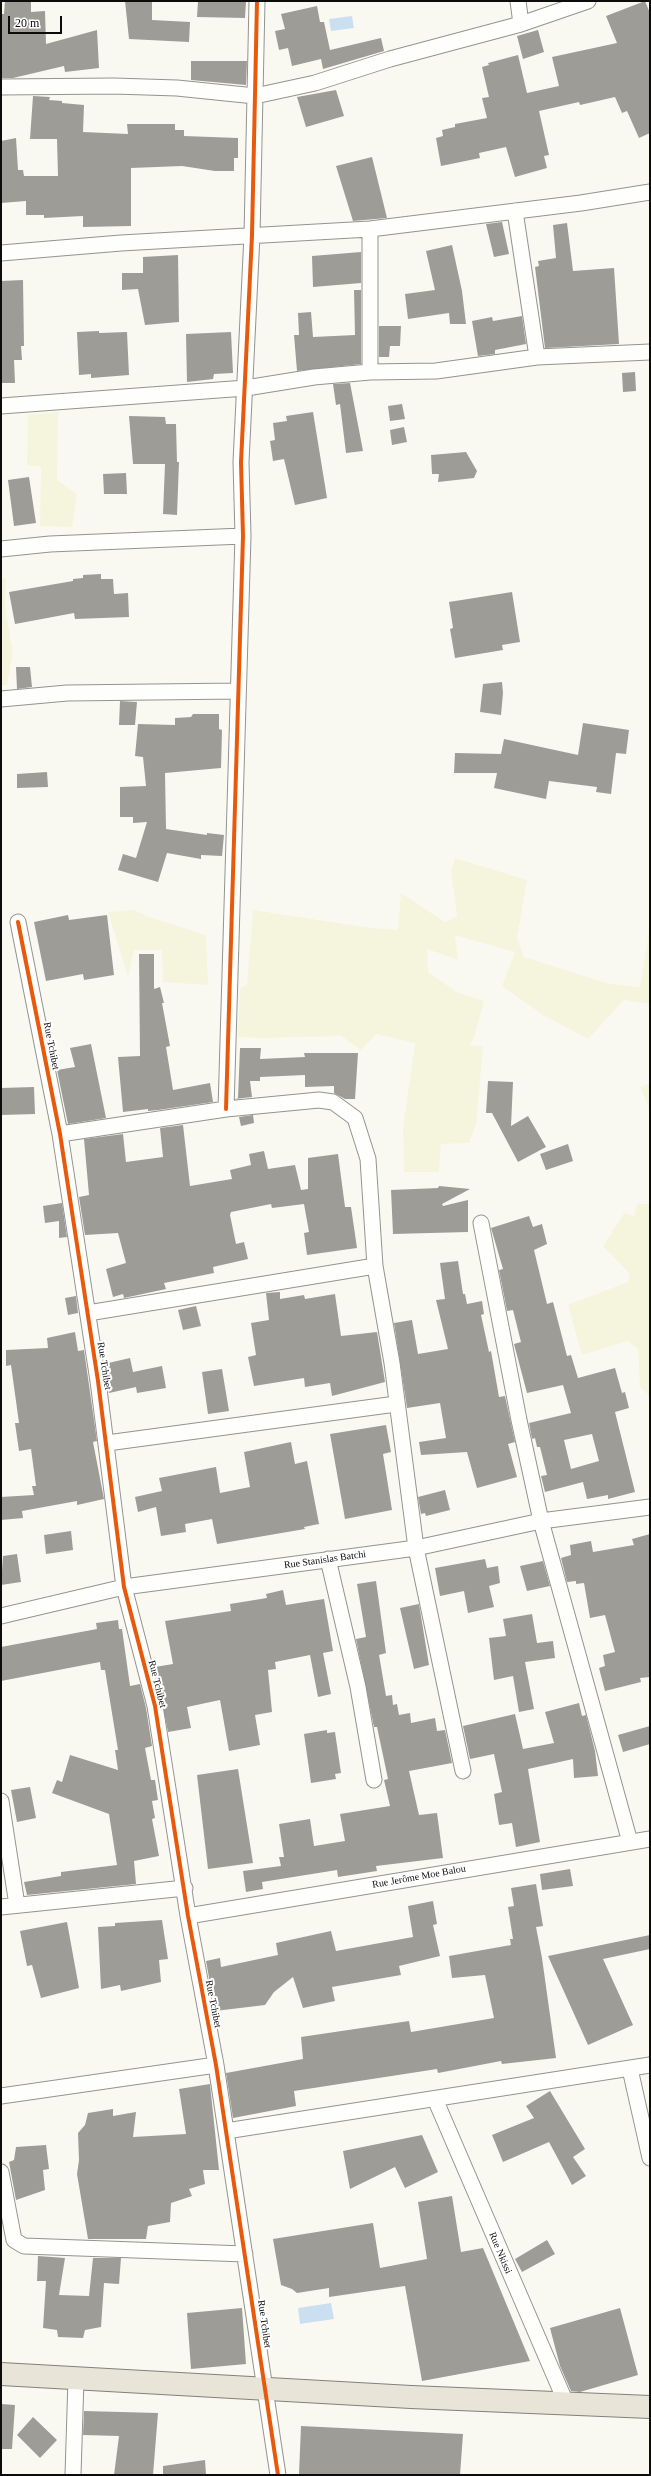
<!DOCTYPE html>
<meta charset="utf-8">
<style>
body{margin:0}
#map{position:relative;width:651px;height:2476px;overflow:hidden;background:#faf9f1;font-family:"Times New Roman",serif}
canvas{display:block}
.frame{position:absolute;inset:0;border:2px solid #0c0c0c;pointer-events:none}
.scale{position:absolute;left:8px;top:16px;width:54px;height:18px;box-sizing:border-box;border:2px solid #0c0c0c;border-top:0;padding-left:5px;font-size:12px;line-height:14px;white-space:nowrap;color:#0c0c0c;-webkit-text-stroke:3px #fff;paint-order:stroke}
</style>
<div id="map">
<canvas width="651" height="2476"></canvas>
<div class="frame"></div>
<div class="scale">20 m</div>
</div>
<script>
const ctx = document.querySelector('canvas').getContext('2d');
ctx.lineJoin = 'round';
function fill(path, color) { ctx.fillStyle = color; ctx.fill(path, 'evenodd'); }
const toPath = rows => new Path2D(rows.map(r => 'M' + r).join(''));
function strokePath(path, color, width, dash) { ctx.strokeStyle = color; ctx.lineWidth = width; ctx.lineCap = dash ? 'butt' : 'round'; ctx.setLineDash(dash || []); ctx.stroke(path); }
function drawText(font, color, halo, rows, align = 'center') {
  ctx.font = font + ' "Times New Roman",serif'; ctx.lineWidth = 4; ctx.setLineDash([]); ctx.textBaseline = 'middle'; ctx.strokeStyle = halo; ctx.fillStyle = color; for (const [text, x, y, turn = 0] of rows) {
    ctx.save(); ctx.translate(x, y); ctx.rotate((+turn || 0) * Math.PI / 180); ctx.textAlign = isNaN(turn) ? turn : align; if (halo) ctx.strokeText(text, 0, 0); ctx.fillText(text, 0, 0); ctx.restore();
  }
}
const farmland = toPath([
 [58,412,57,480,77,494,72,527,40,526,41,467,27,465,28,415],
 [6,578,5,608,13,652,7,685,1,685,1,579],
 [455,858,527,880,517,938,524,957,610,984,640,987,650,926,650,1004,624,1000,588,1039,543,1015,502,986,515,952,455,935,458,960,427,949,428,972,457,992,484,1001,474,1038,470,1045,483,1046,476,1125,469,1143,441,1144,439,1172,404,1172,403,1128,415,1043,376,1034,361,1050,341,1036,262,1038,238,1037,240,989,247,984,253,910,371,928,398,930,401,893,445,922,457,916,451,872],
 [134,910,149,917,206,935,208,985,163,982,162,950,134,950,128,977,108,912],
 [650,1084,650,1110,640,1087],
 [637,1204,650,1204,650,1396,640,1387,638,1349,627,1341,582,1355,568,1305,628,1282,630,1274,603,1246,624,1213,634,1216]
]);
const water = toPath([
 [352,16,354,28,331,31,329,19],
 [331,2303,334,2319,300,2324,298,2308]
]);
const building = toPath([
 [5,1,31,1,31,12,45,11,46,44,97,30,99,68,65,72,64,66,13,78,1,78,1,14,4,14],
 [125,1,152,1,152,20,190,22,189,42,129,39],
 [198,1,246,1,245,18,197,17],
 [645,1,650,13,650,133,639,138,627,111,622,113,615,97,580,105,579,102,539,111,549,155,544,156,547,168,515,177,506,147,479,153,480,158,441,166,436,138,443,136,442,130,455,127,455,124,487,118,482,98,489,97,482,67,489,65,488,63,518,55,527,93,559,86,552,57,617,43,606,16],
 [317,6,320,22,324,22,330,50,381,38,384,51,323,69,321,59,292,66,288,48,279,50,275,31,285,29,281,14],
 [538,30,544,52,523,59,517,36],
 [191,61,247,61,246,85,191,80],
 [336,90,344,116,306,127,297,97],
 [33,96,50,97,49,100,62,101,62,103,84,105,83,132,128,134,127,124,175,124,175,130,184,130,184,136,238,138,238,158,234,158,234,171,215,171,182,166,131,168,131,226,83,227,83,216,44,218,44,215,26,215,26,201,1,203,1,141,16,138,18,170,23,170,24,176,58,176,57,139,30,139],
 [372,157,387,218,353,221,336,166],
 [502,222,509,254,494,257,486,224],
 [567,223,573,271,614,268,619,344,545,348,535,267,539,266,538,261,556,258,553,225],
 [452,245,462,291,466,324,450,324,449,313,408,319,405,294,435,290,426,251],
 [361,252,361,283,313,287,312,256],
 [178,255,179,322,145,325,138,289,122,290,122,273,143,273,143,257],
 [23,280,24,346,21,346,22,360,14,360,15,383,1,383,1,281],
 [354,290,361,290,361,364,297,371,294,335,299,335,298,313,311,312,313,337,355,335],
 [522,316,526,344,495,350,495,354,478,356,472,321,492,317,493,321],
 [379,326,401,326,400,346,390,346,389,357,379,357],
 [99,331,99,333,127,332,129,375,91,378,91,374,79,375,77,332],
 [231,332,233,373,214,374,213,379,187,382,186,334],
 [635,372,636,391,623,392,622,373],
 [350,383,363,451,346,453,340,404,336,405,333,384],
 [402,404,405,419,390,421,388,406],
 [313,412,327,498,295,505,284,459,273,461,270,441,275,440,273,423,287,421,286,416],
 [129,416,165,417,166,424,176,424,177,462,179,462,177,515,163,514,165,464,133,464],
 [404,427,407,442,392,445,390,430],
 [466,452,477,471,474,478,438,482,439,474,432,474,431,455],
 [126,473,127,494,104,494,103,474],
 [29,477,36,523,14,526,8,480],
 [101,574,101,579,113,579,114,594,128,593,129,617,75,619,74,613,15,624,9,592,73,581,73,579,83,578,83,575],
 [512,592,520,642,502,645,503,650,455,658,450,629,453,628,449,602],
 [16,667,30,667,32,687,17,689],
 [502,682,503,693,501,715,480,712,483,684],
 [120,701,137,702,135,725,119,725],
 [193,714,219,714,219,729,222,730,221,768,165,773,166,829,207,835,207,833,224,835,222,856,201,855,201,859,167,853,158,882,118,870,123,854,136,858,147,822,133,823,133,817,120,817,120,787,146,786,143,757,135,756,138,724,175,725,175,718,191,717],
 [583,723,629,730,626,754,616,753,611,794,596,792,597,787,549,781,546,799,494,788,497,773,454,773,455,753,501,754,504,739,578,755],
 [47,772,48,787,17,788,17,774],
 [68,915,69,920,107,915,114,975,84,980,83,974,46,981,34,922],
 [139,954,154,954,154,989,160,987,164,1003,162,1003,170,1046,166,1047,173,1090,210,1083,213,1102,158,1110,148,1111,148,1109,123,1112,118,1057,140,1056],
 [91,1044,106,1118,68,1124,57,1070,75,1067,70,1048],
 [240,1048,261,1048,260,1059,305,1057,304,1053,358,1053,355,1099,345,1099,334,1093,334,1086,305,1087,305,1075,260,1077,260,1081,250,1081,252,1097,235,1099,238,1098],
 [488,1081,513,1082,511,1126,528,1116,546,1147,518,1162,492,1113,486,1113],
 [34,1087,35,1114,1,1115,1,1088],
 [253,1115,254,1123,241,1126,239,1117],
 [183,1125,190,1186,232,1179,230,1170,251,1165,249,1154,264,1151,268,1169,295,1165,301,1190,308,1189,308,1158,338,1154,345,1207,351,1207,357,1248,307,1255,304,1233,309,1232,304,1204,272,1208,271,1204,231,1212,230,1215,236,1244,244,1242,248,1259,213,1267,214,1273,164,1283,166,1289,124,1298,123,1294,113,1297,106,1269,126,1263,118,1233,85,1235,79,1197,89,1195,84,1139,123,1134,126,1162,163,1157,160,1128],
 [568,1144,573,1161,546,1170,540,1154],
 [439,1186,470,1189,442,1204,443,1206,468,1200,468,1232,393,1234,391,1190,438,1188],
 [62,1203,67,1237,59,1238,59,1221,45,1223,43,1206],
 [529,1216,533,1227,542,1224,547,1244,534,1250,547,1304,553,1302,567,1356,571,1355,578,1378,615,1368,622,1393,625,1392,629,1408,615,1412,635,1492,608,1499,608,1495,587,1499,583,1482,545,1492,541,1476,547,1475,540,1447,537,1447,535,1438,532,1439,529,1423,571,1413,563,1385,527,1393,514,1344,521,1342,513,1310,507,1311,499,1270,503,1269,491,1228],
 [592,1434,599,1461,571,1469,564,1440],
 [458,1261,463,1294,465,1294,467,1304,482,1301,484,1314,481,1315,489,1352,491,1351,499,1397,505,1396,515,1442,508,1444,517,1477,477,1488,467,1452,421,1455,419,1442,446,1438,440,1403,407,1408,394,1323,412,1320,418,1354,448,1349,436,1300,445,1299,440,1263],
 [280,1292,280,1299,304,1295,305,1299,335,1294,341,1336,377,1332,385,1382,332,1396,330,1383,305,1387,304,1378,254,1386,248,1357,256,1355,251,1323,269,1320,266,1293],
 [76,1296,78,1313,68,1315,65,1298],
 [196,1306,201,1326,183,1330,178,1310],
 [75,1332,78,1351,84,1350,97,1441,93,1442,104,1499,77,1505,77,1501,22,1511,23,1518,1,1520,1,1497,34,1495,32,1486,36,1486,31,1449,19,1451,15,1423,19,1423,11,1365,6,1366,6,1350,48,1348,47,1338],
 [130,1358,133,1372,162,1366,166,1388,137,1393,136,1387,109,1393,104,1364],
 [222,1369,229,1411,208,1414,202,1372],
 [386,1425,391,1452,383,1454,392,1510,345,1519,330,1434],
 [291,1442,295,1464,307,1461,319,1524,304,1527,305,1529,217,1544,212,1519,185,1524,186,1532,161,1536,156,1507,138,1512,135,1497,162,1491,159,1478,216,1467,220,1493,250,1487,244,1452],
 [445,1490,450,1510,426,1516,425,1513,421,1514,418,1497],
 [71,1531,73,1550,46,1554,44,1535],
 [650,1534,650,1677,640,1678,641,1682,605,1691,599,1668,605,1666,603,1655,615,1652,605,1615,590,1618,584,1583,576,1584,576,1581,567,1582,561,1558,571,1555,570,1545,591,1541,593,1552,634,1545,632,1539],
 [17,1554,21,1582,1,1585,3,1556],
 [485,1559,487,1568,498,1566,500,1583,489,1586,494,1607,468,1613,464,1591,440,1596,435,1568],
 [543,1561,550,1586,527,1591,520,1566],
 [376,1581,386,1653,379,1655,386,1696,392,1695,393,1705,397,1704,399,1715,410,1713,411,1723,435,1718,437,1731,445,1730,452,1763,409,1771,419,1815,437,1813,443,1858,376,1866,377,1871,338,1877,337,1870,262,1882,263,1889,246,1892,243,1871,281,1866,279,1857,284,1857,279,1824,310,1819,314,1846,345,1841,340,1814,390,1806,384,1780,388,1779,377,1727,374,1727,356,1639,366,1637,357,1584],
 [283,1590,286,1605,324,1599,333,1651,323,1653,331,1694,318,1697,310,1655,275,1662,276,1669,268,1670,272,1712,255,1715,260,1745,229,1751,220,1700,187,1707,191,1728,168,1732,155,1667,173,1664,165,1621,231,1611,230,1604,267,1598,266,1594],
 [419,1604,429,1665,414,1669,400,1608],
 [532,1614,537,1643,553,1641,555,1658,525,1662,534,1709,519,1712,513,1676,494,1680,489,1638,506,1636,503,1619],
 [118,1620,119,1629,122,1629,130,1686,140,1684,146,1708,152,1746,145,1748,151,1780,155,1780,158,1800,152,1801,155,1818,152,1819,159,1856,134,1861,136,1884,27,1895,24,1882,61,1876,61,1872,117,1865,109,1814,52,1793,57,1780,62,1782,70,1755,118,1770,115,1750,118,1750,105,1670,101,1670,100,1662,1,1681,1,1647,97,1629,96,1623],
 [579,1703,582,1716,586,1715,595,1751,598,1776,574,1778,573,1759,528,1769,540,1842,516,1847,512,1823,499,1825,494,1794,502,1792,494,1754,470,1759,463,1726,515,1714,523,1749,554,1743,545,1712],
 [650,1726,650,1744,623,1752,618,1735],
 [327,1730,327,1733,335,1732,341,1773,335,1774,336,1779,311,1783,304,1734],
 [238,1769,253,1863,208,1869,197,1775],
 [30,1787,36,1818,17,1822,11,1790],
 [570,1869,573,1886,542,1890,540,1874],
 [536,1884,543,1926,536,1927,542,1958,556,2058,502,2064,501,2061,438,2073,437,2069,294,2091,296,2106,233,2118,226,2073,303,2059,301,2037,409,2021,411,2032,494,2018,485,1975,452,1978,449,1956,511,1945,510,1939,513,1939,508,1907,514,1906,511,1888],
 [433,1901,437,1924,433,1925,440,1956,399,1966,401,1975,332,1987,335,2001,303,2008,293,1977,274,1992,265,2005,215,2011,206,1961,220,1958,221,1967,278,1955,276,1943,331,1931,336,1951,413,1937,408,1906],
 [162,1920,168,1959,159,1960,161,1982,121,1991,120,1985,101,1989,98,1927,115,1926,115,1923],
 [67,1922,79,1988,41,1998,32,1965,27,1966,20,1931],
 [650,1935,650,1949,603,1959,633,2025,588,2045,548,1956],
 [210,2084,219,2170,203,2170,205,2184,189,2189,192,2196,171,2203,170,2222,148,2226,146,2239,88,2239,77,2174,79,2160,78,2133,85,2125,88,2113,113,2109,113,2116,136,2112,133,2137,186,2134,179,2089],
 [550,2091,585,2149,573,2157,586,2176,572,2185,549,2142,503,2162,492,2135,534,2118,526,2106],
 [422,2135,438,2172,405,2188,395,2167,350,2189,343,2151],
 [46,2145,49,2169,43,2170,45,2190,16,2200,9,2162,14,2160,16,2147],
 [452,2196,461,2252,483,2248,530,2361,422,2381,405,2286,329,2297,329,2288,297,2293,292,2289,281,2285,273,2239,373,2223,380,2268,427,2259,418,2202],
 [547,2240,555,2254,522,2272,515,2259],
 [38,2256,65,2258,59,2295,89,2296,93,2258,121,2258,119,2284,104,2283,101,2327,85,2330,83,2338,58,2337,57,2330,43,2328,46,2281,37,2281],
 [242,2308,246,2364,191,2369,187,2313],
 [620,2308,638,2375,580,2392,571,2391,560,2366,550,2328],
 [1,2404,15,2405,12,2449,1,2449],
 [84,2411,158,2413,153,2475,114,2475,119,2436,83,2435],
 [33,2417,57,2440,40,2458,17,2435],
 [301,2426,463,2434,460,2475,299,2474],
 [205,2460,206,2475,163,2475,163,2466]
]);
const minor = toPath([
 [518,1,521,24],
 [1,87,114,86,177,88,255,96,315,83,390,59,521,24,588,1],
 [515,211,537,357],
 [1,253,121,243,370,229,581,203,650,192],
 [370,372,370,229],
 [1,406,246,388,314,377,370,372,436,371,537,357,650,352],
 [1,549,50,544,243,536],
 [1,699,67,693,238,691],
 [18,922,60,1134,98,1381,124,1587,155,1706,188,1916,216,2065,278,2475],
 [226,1109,243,536,241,462,252,235,257,1],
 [60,1134,226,1109,319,1100,333,1102,355,1118,368,1159,375,1266,392,1363,416,1548,463,1771],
 [481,1223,519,1420,541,1521,630,1842],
 [88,1313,375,1266],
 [107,1443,396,1404],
 [328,1559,358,1687,374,1780],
 [1,1616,124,1587,416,1548,541,1521,650,1507],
 [1,1801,17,1905],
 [1,1907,185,1888],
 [188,1916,650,1839],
 [630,2069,650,2158],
 [1,2096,216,2065],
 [435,2099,567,2405],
 [226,2131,650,2065],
 [1,2172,14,2240,24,2246,245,2254],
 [73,2475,76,2379]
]);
const trunk = toPath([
 [1,2374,411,2397,650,2407]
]);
const cycleway = toPath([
 [18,922,60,1134,98,1381,124,1587,155,1706,188,1916,216,2065,278,2475],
 [226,1109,243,536,241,462,252,235,257,1]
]);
const streetNames = [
 ["Rue Tchibet",51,1046,79],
 ["Rue Tchibet",104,1366,81],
 ["Rue Stanislas Batchi",325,1560,-8],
 ["Rue Tchibet",157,1684,76],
 ["Rue Jerôme Moe Balou",419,1877,-10],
 ["Rue Tchibet",213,2004,79],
 ["Rue Nkissi",500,2253,67],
 ["Rue Tchibet",264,2324,82]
];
fill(farmland, '#f5f5de');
fill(water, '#cae0f1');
fill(building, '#9d9c97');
strokePath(minor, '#93938f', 17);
strokePath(trunk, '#80807c', 24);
strokePath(minor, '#fefefd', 15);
strokePath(trunk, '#e8e4d8', 22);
strokePath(cycleway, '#e8590c', 4);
drawText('10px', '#0c0c0c', '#fff', streetNames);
</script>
